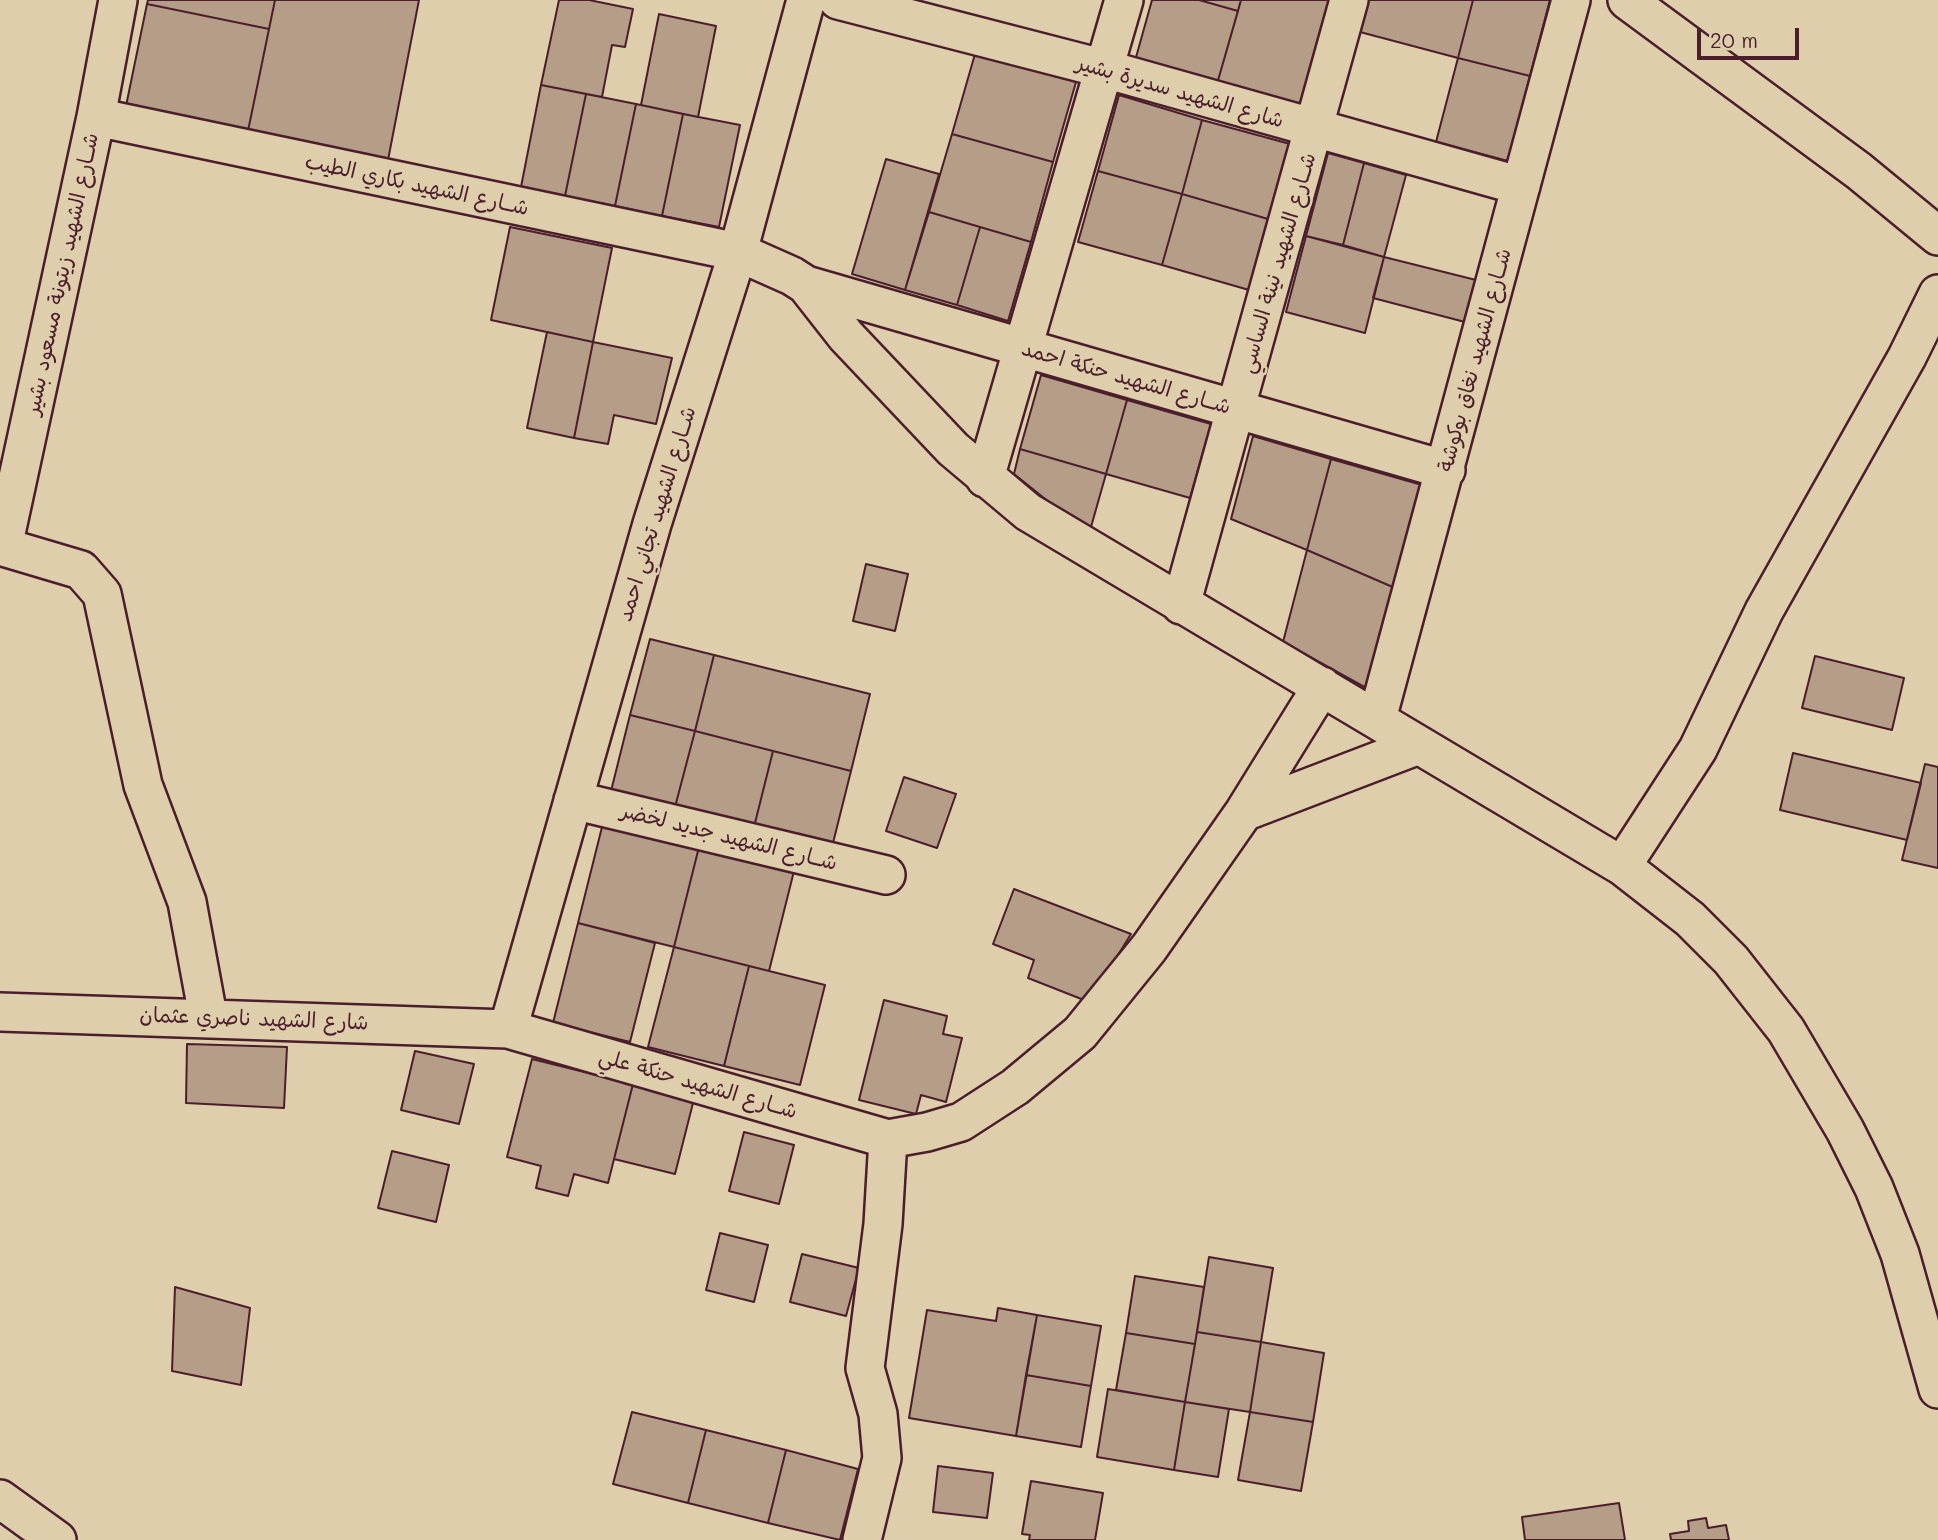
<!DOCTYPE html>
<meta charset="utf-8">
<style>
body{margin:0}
#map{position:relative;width:1938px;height:1540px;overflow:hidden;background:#dfceac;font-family:Mali,sans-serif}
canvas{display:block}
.scale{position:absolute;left:1697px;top:28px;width:102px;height:32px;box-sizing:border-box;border:4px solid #4a1f2b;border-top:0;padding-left:9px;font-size:21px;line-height:24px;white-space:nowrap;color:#4a1f2b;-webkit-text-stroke:5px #dfceac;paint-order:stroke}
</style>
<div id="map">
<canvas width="1938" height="1540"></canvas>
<div class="scale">20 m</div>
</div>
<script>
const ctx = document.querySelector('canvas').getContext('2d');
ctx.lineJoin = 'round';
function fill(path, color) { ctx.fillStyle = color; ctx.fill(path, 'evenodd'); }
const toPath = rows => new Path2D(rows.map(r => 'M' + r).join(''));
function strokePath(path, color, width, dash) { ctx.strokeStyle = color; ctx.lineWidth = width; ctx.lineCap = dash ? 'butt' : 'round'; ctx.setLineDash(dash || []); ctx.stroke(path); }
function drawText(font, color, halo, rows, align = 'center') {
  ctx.font = font + ' Mali,"Playpen Sans Arabic",sans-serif'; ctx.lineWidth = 5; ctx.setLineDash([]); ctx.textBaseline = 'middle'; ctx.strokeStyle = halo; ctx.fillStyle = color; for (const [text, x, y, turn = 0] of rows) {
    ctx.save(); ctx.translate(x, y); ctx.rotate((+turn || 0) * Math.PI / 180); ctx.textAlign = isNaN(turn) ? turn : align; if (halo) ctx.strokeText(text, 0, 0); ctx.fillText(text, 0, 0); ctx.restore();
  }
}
const building = toPath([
 [148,0,275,0,269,29,147,4,148,0],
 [275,0,419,0,388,160,248,131,275,0],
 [559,0,589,0,633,9,625,47,612,45,602,97,541,85,559,0],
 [1152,0,1199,0,1238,11,1217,84,1135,61,1152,0],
 [1199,0,1241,0,1238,11,1199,0],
 [1241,0,1329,0,1300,107,1217,84,1241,0],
 [1368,0,1473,0,1458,58,1360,32,1368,0],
 [1473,0,1550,0,1530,76,1458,58,1473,0],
 [147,4,269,29,248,131,126,106,147,4],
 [659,14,716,26,698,117,641,105,659,14],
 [975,54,1076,82,1053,162,952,134,975,54],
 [1458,58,1530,76,1508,161,1436,142,1458,58],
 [541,85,586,94,565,196,521,187,541,85],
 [586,94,636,104,615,206,565,196,586,94],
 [1119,95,1202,120,1182,194,1098,171,1119,95],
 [636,104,683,114,662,216,615,206,636,104],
 [683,114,740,125,719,227,662,216,683,114],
 [1202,120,1290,144,1268,219,1182,194,1202,120],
 [952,134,1053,162,1031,242,929,212,952,134],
 [1328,153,1364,163,1343,245,1306,236,1328,153],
 [886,159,939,174,905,290,852,274,886,159],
 [1364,163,1406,175,1384,257,1343,245,1364,163],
 [1098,171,1182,194,1162,265,1078,242,1098,171],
 [1182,194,1268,219,1249,290,1162,265,1182,194],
 [929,212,980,227,957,305,905,290,929,212],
 [510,227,612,248,593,342,491,320,510,227],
 [980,227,1031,242,1008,321,957,305,980,227],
 [1306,236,1384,257,1365,333,1286,312,1306,236],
 [1384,257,1476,280,1465,322,1373,298,1384,257],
 [547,332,593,342,574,438,527,428,547,332],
 [593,342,672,358,656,424,614,415,608,444,574,438,593,342],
 [1041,375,1127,400,1106,474,1020,449,1041,375],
 [1127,400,1211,424,1190,498,1106,474,1127,400],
 [1253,436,1331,459,1307,550,1231,519,1253,436],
 [1020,449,1106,474,1089,534,1014,474,1020,449],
 [1331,459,1422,485,1395,588,1307,550,1331,459],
 [1307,550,1395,588,1368,689,1283,642,1307,550],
 [866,564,908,574,895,631,853,621,866,564],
 [650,639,714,655,695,731,630,715,650,639],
 [714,655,870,694,851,771,695,731,714,655],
 [1815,656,1904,678,1892,730,1802,708,1815,656],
 [630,715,695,731,675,807,611,791,630,715],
 [695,731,773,751,754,827,675,807,695,731],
 [773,751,851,771,832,847,754,827,773,751],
 [1793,753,1921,783,1907,840,1780,810,1793,753],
 [1925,764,1938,767,1938,868,1902,860,1925,764],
 [904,777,956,794,937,848,886,831,904,777],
 [603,823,699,847,674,947,578,923,603,823],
 [699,847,794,871,769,971,674,947,699,847],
 [1014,889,1131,934,1089,1002,1028,978,1034,960,993,944,1014,889],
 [578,923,655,943,630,1042,553,1023,578,923],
 [674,947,749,966,724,1066,648,1047,674,947],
 [749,966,825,985,800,1085,724,1066,749,966],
 [884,1000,947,1016,943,1034,962,1038,946,1102,921,1095,916,1114,859,1100,884,1000],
 [187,1044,287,1047,284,1108,186,1103,187,1044],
 [415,1051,474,1064,459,1124,401,1110,415,1051],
 [532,1059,633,1084,608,1183,574,1174,568,1196,536,1188,541,1166,507,1157,532,1059],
 [633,1084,694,1099,675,1174,614,1159,633,1084],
 [744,1132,794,1145,779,1204,729,1191,744,1132],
 [392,1151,449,1165,436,1222,378,1208,392,1151],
 [720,1233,768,1245,754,1302,706,1290,720,1233],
 [802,1254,859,1268,846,1316,790,1302,802,1254],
 [1209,1257,1273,1268,1261,1342,1197,1332,1209,1257],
 [1135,1276,1204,1287,1195,1344,1126,1333,1135,1276],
 [175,1287,250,1308,241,1385,172,1371,175,1287],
 [998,1308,1037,1315,1016,1436,909,1418,927,1310,996,1321,998,1308],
 [1037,1315,1101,1326,1091,1386,1026,1375,1037,1315],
 [1197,1332,1261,1342,1250,1412,1185,1402,1197,1332],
 [1126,1333,1195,1344,1185,1402,1116,1390,1126,1333],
 [1261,1342,1324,1353,1313,1422,1250,1412,1261,1342],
 [1026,1375,1091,1386,1081,1447,1016,1436,1026,1375],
 [1108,1389,1185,1402,1174,1470,1097,1457,1108,1389],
 [1185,1402,1229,1409,1218,1477,1174,1470,1185,1402],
 [632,1412,706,1430,688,1503,613,1484,632,1412],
 [1250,1412,1313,1422,1301,1491,1238,1480,1250,1412],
 [706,1430,786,1450,768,1523,688,1503,706,1430],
 [786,1450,858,1469,840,1540,768,1523,786,1450],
 [938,1466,993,1473,987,1518,933,1512,938,1466],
 [1031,1481,1103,1493,1095,1540,1029,1540,1030,1535,1022,1534,1031,1481],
 [1619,1503,1625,1540,1525,1540,1522,1517,1619,1503],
 [1706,1518,1708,1528,1726,1525,1729,1540,1671,1540,1670,1534,1689,1531,1688,1521,1706,1518]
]);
const street = toPath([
 [838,0,1105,69,1521,186],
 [1627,0,1859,171,1938,236],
 [96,117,738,252,792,276,806,285,846,336,953,449,1028,512,1622,866,1690,919,1731,960,1786,1030,1845,1130,1874,1188,1900,1254,1938,1389],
 [806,285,1446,470],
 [985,478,1124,0],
 [0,546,81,570,102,594,143,785,187,902,208,1016],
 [3,547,96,117,118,0],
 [1181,605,1349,0],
 [1377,719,1571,0],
 [573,800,886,875],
 [1244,812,1419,745],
 [1622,866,1698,749,1764,611,1907,357,1938,294],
 [0,1012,508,1029,888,1139,927,1132,961,1122,1015,1087,1080,1033,1149,948,1244,812,1322,686],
 [508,1029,652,524,738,252,806,0],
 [0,1499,57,1540],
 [862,1540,882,1458,878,1414,865,1368,883,1224,888,1139]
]);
const streetNames = [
 ["شارع الشهيد سديرة بشير",1180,92,16],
 ["شــارع الشهيد بكاري الطيب",417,185,12],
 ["شــارع الشهيد نينة الساسي",1278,263,-74],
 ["شــارع الشهيد زيتونة مسعود بشير",62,274,-78],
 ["شــارع الشهيد نغاق بوكوشة",1475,360,-75],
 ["شــارع الشهيد حنكة احمد",1126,378,16],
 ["شــارع الشهيد تجاني احمد",657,514,-73],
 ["شــارع الشهيد جديد لخضر",729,837,14],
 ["شارع الشهيد ناصري عثمان",254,1019,2],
 ["شــارع الشهيد حنكة علي",698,1084,16]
];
fill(building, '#b69d88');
strokePath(building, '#4a1f2b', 2);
strokePath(street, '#4a1f2b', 42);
strokePath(street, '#dfceac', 37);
drawText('21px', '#4a1f2b', '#dfceac', streetNames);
</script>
